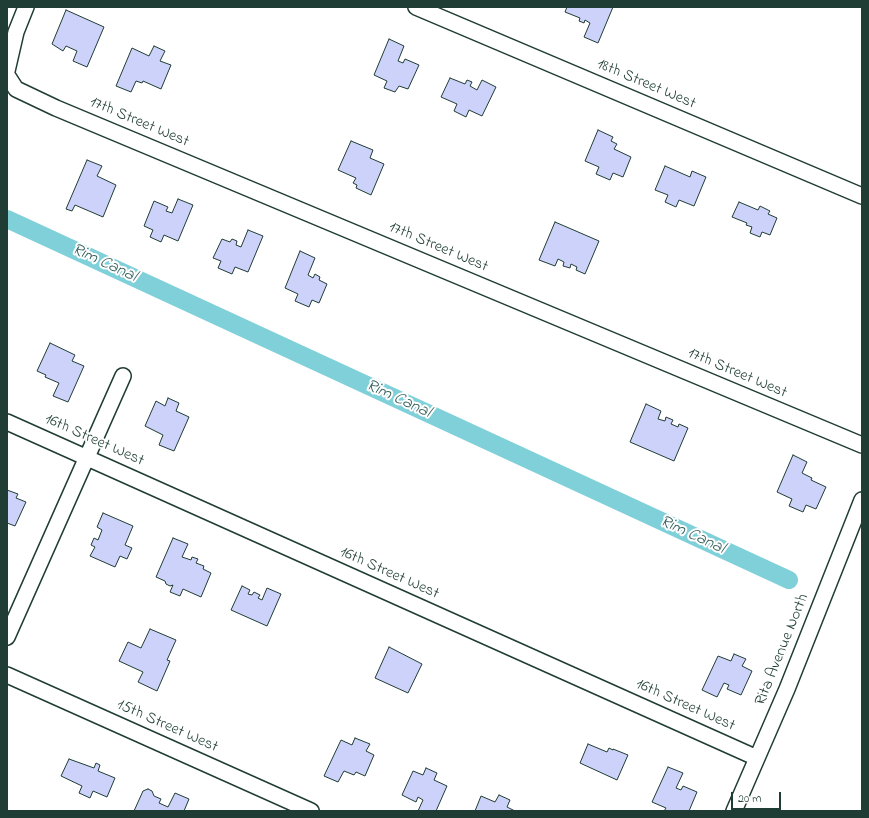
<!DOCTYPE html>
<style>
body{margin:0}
#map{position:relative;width:869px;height:818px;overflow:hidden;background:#fff;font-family:"Indie Flower",sans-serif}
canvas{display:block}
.frame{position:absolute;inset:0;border:8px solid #1f3d34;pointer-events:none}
.scale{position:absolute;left:731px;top:792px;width:50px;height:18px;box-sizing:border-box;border:2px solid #1f3d34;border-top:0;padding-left:5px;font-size:12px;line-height:14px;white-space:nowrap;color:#1f3d34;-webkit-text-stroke:3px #fff;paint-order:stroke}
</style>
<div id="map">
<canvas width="869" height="818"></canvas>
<div class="frame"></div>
<div class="scale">20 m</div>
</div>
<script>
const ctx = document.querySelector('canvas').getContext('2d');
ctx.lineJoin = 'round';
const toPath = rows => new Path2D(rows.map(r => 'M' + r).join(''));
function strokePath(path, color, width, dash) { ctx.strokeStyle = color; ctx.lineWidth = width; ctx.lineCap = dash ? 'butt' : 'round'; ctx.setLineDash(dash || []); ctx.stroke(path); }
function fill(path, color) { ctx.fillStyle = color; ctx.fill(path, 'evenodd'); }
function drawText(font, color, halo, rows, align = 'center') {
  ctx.font = font + ' "Indie Flower",sans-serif'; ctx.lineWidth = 4; ctx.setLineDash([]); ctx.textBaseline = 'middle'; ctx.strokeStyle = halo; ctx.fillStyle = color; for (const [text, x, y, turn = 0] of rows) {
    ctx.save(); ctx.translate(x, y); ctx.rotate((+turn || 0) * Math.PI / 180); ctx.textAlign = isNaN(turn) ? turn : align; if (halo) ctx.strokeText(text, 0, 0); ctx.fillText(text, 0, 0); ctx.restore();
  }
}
const canal = toPath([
 [7,219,789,580]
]);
const building = toPath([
 [567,7,613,7,598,43,584,37,590,23,585,20,584,23,579,21,580,18,565,12,567,7],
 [66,10,104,27,87,67,73,61,77,51,66,46,63,51,52,44,66,10],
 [389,39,404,46,398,61,403,63,405,59,419,65,408,89,399,86,395,92,384,88,387,81,374,75,389,39],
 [154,46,165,51,160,61,171,65,161,89,143,81,142,83,136,81,131,92,116,86,132,48,149,56,154,46],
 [450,78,465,84,467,80,472,82,470,86,477,90,482,80,496,87,482,116,469,110,466,117,454,111,457,104,441,97,450,78],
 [598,130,613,137,611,141,617,144,614,149,631,157,623,177,613,173,610,180,596,174,599,167,585,161,598,130],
 [351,141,373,150,370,158,384,164,371,195,356,188,357,185,353,183,356,178,338,170,351,141],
 [87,160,102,166,97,176,116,185,103,217,75,205,72,211,66,209,87,160],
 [665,166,690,177,692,171,706,177,694,206,679,200,676,207,665,202,668,195,655,190,665,166],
 [178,199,193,205,178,241,164,235,161,242,150,237,153,230,144,226,154,201,168,207,166,211,172,213,178,199],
 [739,202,758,210,760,206,770,211,768,214,777,218,770,235,762,232,760,237,750,233,752,227,746,225,747,223,732,217,739,202],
 [555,222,599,241,585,274,576,270,577,267,571,264,570,268,563,266,564,262,558,259,555,266,539,260,555,222],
 [248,230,263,236,248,272,235,267,232,274,218,268,221,261,213,258,222,239,230,242,232,239,237,241,236,245,241,247,248,230],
 [300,251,315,258,308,275,313,278,315,274,320,277,319,280,327,284,319,303,312,300,309,307,295,301,298,294,285,288,300,251],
 [50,343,75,355,72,361,84,366,68,402,53,396,59,383,45,377,46,375,37,371,50,343],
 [168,398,179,403,176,411,189,417,174,451,159,445,163,435,145,426,156,401,165,406,168,398],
 [646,404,661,411,658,419,665,421,666,417,673,420,671,424,678,427,679,424,688,428,674,461,630,442,646,404],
 [793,455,807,462,802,473,812,478,811,480,826,487,816,509,806,505,803,512,789,506,792,499,777,492,793,455],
 [7,490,18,494,16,498,26,502,15,526,7,523,7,490],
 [103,513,133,526,125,545,132,548,127,559,120,556,115,567,90,556,95,547,91,545,94,538,98,540,102,530,97,527,103,513],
 [173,538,188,544,182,557,191,560,192,557,198,559,196,563,204,566,203,569,211,573,201,597,183,589,180,596,170,592,173,585,170,586,166,584,165,581,156,577,173,538],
 [242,586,250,590,248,594,252,595,254,592,260,595,258,598,262,600,267,588,281,594,267,626,231,610,242,586],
 [150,629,176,640,167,660,170,661,157,691,138,682,143,672,119,661,128,642,141,648,150,629],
 [389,647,422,664,408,693,375,678,389,647],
 [734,654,746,659,742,666,752,671,741,695,727,689,729,685,724,683,717,697,702,690,718,656,731,661,734,654],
 [355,738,370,744,366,751,374,755,365,776,356,772,354,775,344,771,338,782,324,776,341,740,352,745,355,738],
 [588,744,607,752,609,748,613,750,613,749,628,755,617,780,580,763,588,744],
 [69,759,94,768,96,763,100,765,98,771,115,778,107,797,93,791,90,798,79,793,82,786,61,776,69,759],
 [668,767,683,773,676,788,681,790,683,786,697,792,689,811,664,811,666,808,652,802,668,767],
 [426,768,437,773,434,780,447,786,436,811,418,811,423,800,418,797,416,802,402,795,413,771,423,775,426,768],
 [148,789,152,791,154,796,161,799,159,803,168,807,175,793,189,799,184,811,134,811,143,791,148,789],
 [499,795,510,800,507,807,515,811,475,811,481,796,495,802,499,795]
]);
const street = toPath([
 [416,7,862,196],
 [7,71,16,32,26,7],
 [7,75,16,89,56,108,862,445],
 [7,422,757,758],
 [7,637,123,376],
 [7,675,311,811],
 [734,811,787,689,862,500]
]);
const streetNames = [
 ["18th Street West",646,85,23],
 ["17th Street West",139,123,23],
 ["17th Street West",438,248,23],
 ["17th Street West",737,374,23],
 ["16th Street West",94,441,24],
 ["16th Street West",389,574,24],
 ["Rita Avenue North",783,650,-68],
 ["16th Street West",685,706,24],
 ["15th Street West",167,727,24]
];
const waterNames = [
 ["Rim Canal",104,264,25],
 ["Rim Canal",398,400,25],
 ["Rim Canal",692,536,25]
];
strokePath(canal, '#80d0da', 18);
fill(building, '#cdd2fa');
strokePath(building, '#1f3d34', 1);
strokePath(street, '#1f3d34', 18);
strokePath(street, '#fff', 15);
drawText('16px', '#1f3d34', '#fff', streetNames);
drawText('italic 17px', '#37625e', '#fff', waterNames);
</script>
